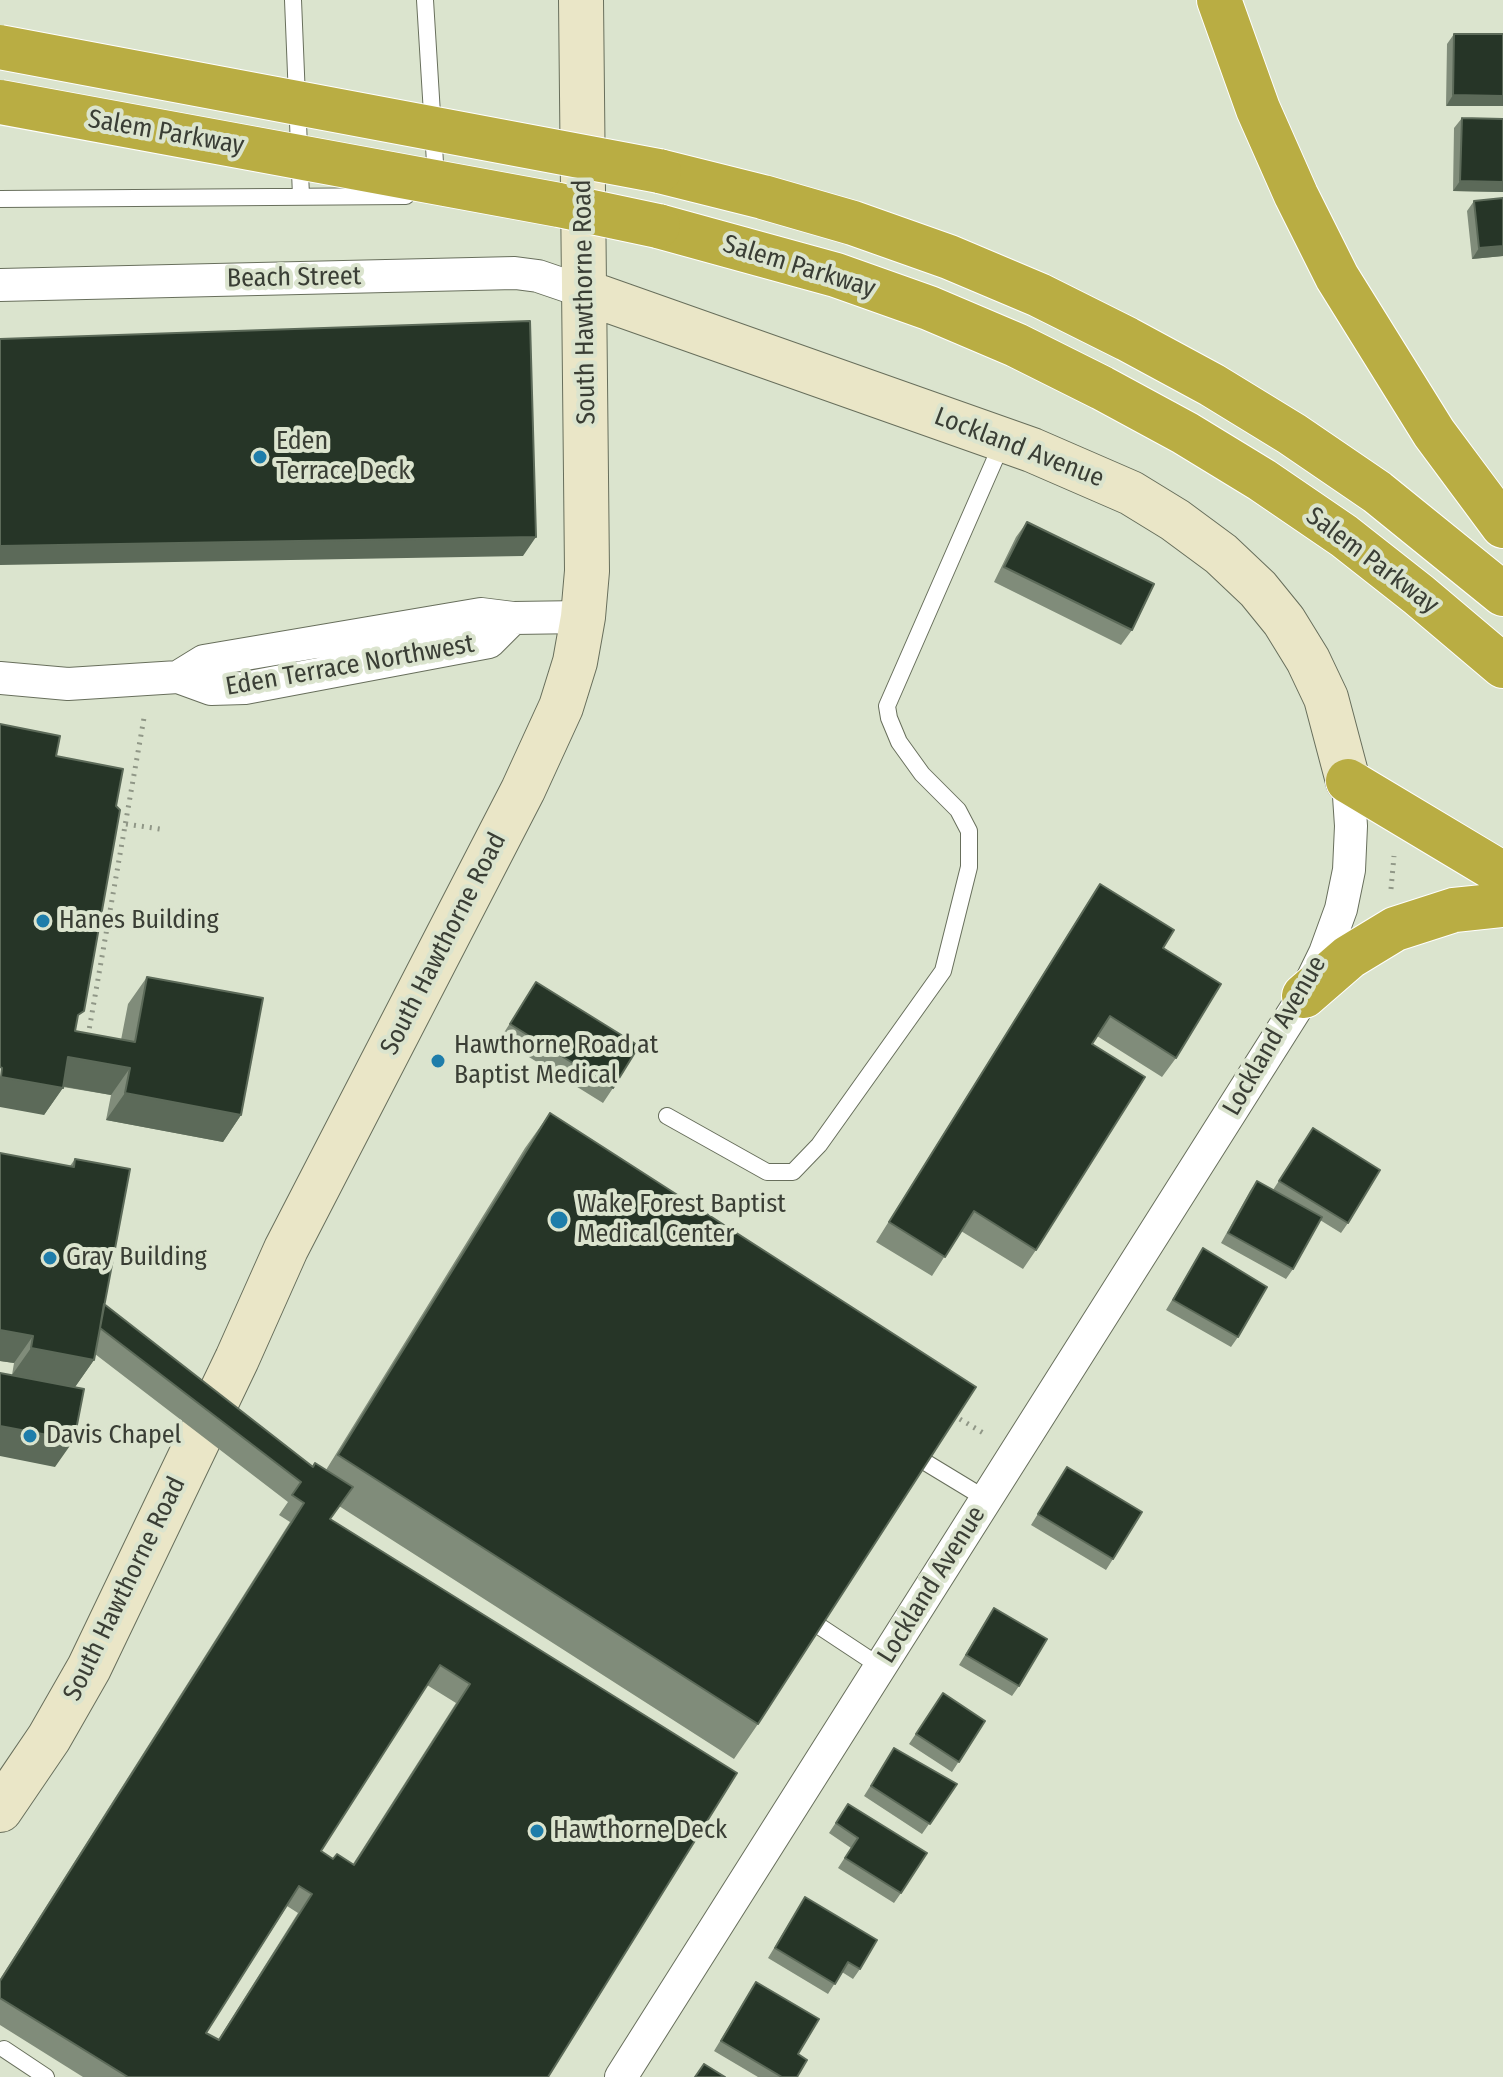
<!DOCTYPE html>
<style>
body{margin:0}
canvas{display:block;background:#dbe4ce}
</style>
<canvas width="1503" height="2077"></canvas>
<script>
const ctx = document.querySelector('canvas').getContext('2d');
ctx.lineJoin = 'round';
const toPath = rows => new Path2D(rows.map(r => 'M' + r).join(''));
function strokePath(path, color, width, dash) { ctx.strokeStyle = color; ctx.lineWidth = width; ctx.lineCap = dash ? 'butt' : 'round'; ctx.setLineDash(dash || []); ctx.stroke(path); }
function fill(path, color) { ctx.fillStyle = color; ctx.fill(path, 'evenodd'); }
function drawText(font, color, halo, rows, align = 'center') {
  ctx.font = font + ' "Fira Sans Condensed",sans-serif'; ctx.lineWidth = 8; ctx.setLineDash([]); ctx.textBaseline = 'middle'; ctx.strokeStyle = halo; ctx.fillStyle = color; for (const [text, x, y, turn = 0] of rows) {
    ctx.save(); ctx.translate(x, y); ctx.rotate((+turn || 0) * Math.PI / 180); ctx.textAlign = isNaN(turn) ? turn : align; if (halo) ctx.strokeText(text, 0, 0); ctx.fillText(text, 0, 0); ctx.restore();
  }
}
const path = toPath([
 [126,824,160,829],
 [1391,889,1394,856],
 [108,922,140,928],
 [88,1036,144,718],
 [953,1415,985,1434]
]);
const service = toPath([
 [293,0,301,196],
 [425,0,436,179],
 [0,199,406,196],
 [667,1116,767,1172,793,1172,819,1145,943,971,969,867,969,831,958,810,922,774,899,742,889,718,887,706,1003,441],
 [925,1462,986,1499],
 [819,1626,881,1667],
 [4,2049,46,2077]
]);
const minor = toPath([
 [0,285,515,273,538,276,585,292],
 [178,677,204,661,481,614,513,618,583,617],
 [0,678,68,684,178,677,211,689,245,688,489,642,513,618],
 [621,2077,1304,996,1325,953,1341,909,1349,870,1351,826,1348,781]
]);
const secondary = toPath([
 [585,292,1032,450,1131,493,1175,520,1221,554,1258,589,1284,621,1308,660,1326,698,1348,781],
 [0,1810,49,1738,89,1668,237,1359,286,1249,523,790,561,707,575,662,583,617,587,571,581,0]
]);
const motorway = toPath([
 [1219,0,1258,109,1296,195,1337,277,1434,433,1503,526],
 [659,171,763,197,853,223,949,257,1039,295,1127,339,1212,385,1292,434,1377,492,1503,594],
 [658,226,836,275,929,308,1016,345,1102,388,1185,433,1262,480,1344,536,1419,595,1503,666],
 [1348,781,1503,874],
 [1304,996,1349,957,1395,929,1454,910,1503,905]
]);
const motorwayBridge = toPath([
 [0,47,659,171],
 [0,102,559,205,658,226]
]);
const wall = toPath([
 [1454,34,1503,34,1446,106,1447,44],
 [1462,118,1503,119,1503,192,1453,191,1454,128],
 [1474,201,1503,256,1472,259,1467,211],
 [1027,522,1132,630,1121,645,994,582,1016,537],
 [56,756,76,1023,75,1031,121,1040,128,1004,147,977,241,1115,223,1142,106,1120,111,1095,63,1087,44,1115],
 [1100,884,1163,948,1176,1058,1162,1077,1097,1036,1092,1044,1036,1250,1023,1269,961,1231,932,1276,876,1242,1087,904],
 [536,982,613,1088,603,1103,500,1039],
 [550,1113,758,1724,734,1759,339,1506,330,1519,737,1773,548,2077,83,2077,0,2025,0,1979,290,1522,279,1515,288,1502,95,1354,94,1360,75,1387,12,1375,14,1363,0,1361,0,1153,70,1166,75,1159,104,1304,312,1466,315,1463,326,1470,525,1148],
 [427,1685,456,1703,353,1864,333,1859,321,1851],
 [287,1906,298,1913,218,2040,206,2033],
 [1313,1128,1348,1223,1341,1233,1320,1220,1293,1269,1286,1279,1221,1243,1250,1191,1257,1181,1273,1190],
 [1203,1248,1238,1337,1231,1347,1166,1310],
 [1067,1467,1113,1559,1106,1570,1031,1525],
 [994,1608,1019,1686,1012,1696,959,1665],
 [943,1693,985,1721,952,1772,909,1744],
 [894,1748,957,1784,922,1834,864,1796],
 [848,1804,901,1893,894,1903,838,1868,851,1848,829,1833],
 [805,1897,860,1969,853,1979,842,1972,828,1994,768,1958],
 [756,1982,798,2054,797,2077,758,2077,714,2051]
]);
const shadedWall = toPath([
 [1453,95,1503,96,1503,106,1446,106],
 [1460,181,1503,182,1503,192,1453,191],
 [1503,246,1503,256,1472,259,1479,248],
 [536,537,523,556,0,565,0,546],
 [68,1057,130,1068,111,1095,50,1084],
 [0,1077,63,1088,44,1115,0,1107],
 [125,1093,241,1115,223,1142,106,1120],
 [0,1330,33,1336,14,1363,0,1361],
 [31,1348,94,1360,75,1387,12,1375],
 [0,1426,74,1440,55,1467,0,1456]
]);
const building = toPath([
 [1454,34,1503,34,1503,96,1453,95,1454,34],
 [1462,118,1503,119,1503,182,1460,181,1462,118],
 [1503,198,1503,246,1479,248,1474,201,1503,198],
 [530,321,536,537,0,546,0,339,530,321],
 [1027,522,1154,584,1132,630,1004,567,1027,522],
 [0,724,60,736,56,756,123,769,116,806,120,810,84,1011,78,1015,75,1031,135,1042,147,977,263,998,241,1115,125,1093,130,1068,68,1057,63,1088,1,1077,2,1068,0,1067,0,724],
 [1100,884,1174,930,1163,948,1221,984,1176,1058,1110,1016,1092,1044,1145,1077,1036,1250,974,1211,945,1257,889,1222,1100,884],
 [536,982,639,1046,613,1088,510,1024,536,982],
 [550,1113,976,1387,758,1724,338,1455,550,1113],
 [1313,1128,1380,1170,1348,1223,1279,1181,1313,1128],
 [0,1153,74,1167,75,1159,130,1169,94,1360,31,1348,33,1336,0,1330,0,1153],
 [1257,1181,1322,1217,1293,1269,1228,1233,1257,1181],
 [1203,1248,1267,1287,1238,1337,1173,1300,1203,1248],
 [104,1304,313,1467,315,1463,353,1487,330,1519,737,1773,548,2077,128,2077,0,1998,0,1981,304,1503,292,1495,301,1482,100,1328,104,1304],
 [440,1665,470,1684,354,1865,337,1854,333,1859,321,1851,440,1665],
 [299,1886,312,1894,219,2040,206,2033,299,1886],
 [0,1373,84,1389,74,1440,0,1426,0,1373],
 [1067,1467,1142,1512,1113,1559,1038,1514,1067,1467],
 [994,1608,1047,1639,1019,1686,966,1655,994,1608],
 [943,1693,985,1721,959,1762,916,1734,943,1693],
 [894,1748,957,1784,930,1824,871,1786,894,1748],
 [848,1804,927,1853,901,1893,845,1858,858,1838,836,1823,848,1804],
 [805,1897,877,1940,860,1969,848,1962,835,1984,775,1948,805,1897],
 [756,1982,819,2019,798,2054,807,2060,797,2077,782,2077,721,2041,756,1982],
 [704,2064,725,2077,695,2077,704,2064]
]);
const markers = [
 [260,457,8,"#1e7daa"],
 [43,921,8,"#1e7daa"],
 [438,1061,8,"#1e7daa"],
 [559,1220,10,"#1e7daa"],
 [50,1258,8,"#1e7daa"],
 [30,1436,8,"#1e7daa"],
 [537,1831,8,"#1e7daa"]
];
const streetNames = [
 ["Salem Parkway",166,133,10],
 ["Salem Parkway",799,267,17],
 ["Beach Street",294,278,-1],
 ["South Hawthorne Road",585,302,-91],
 ["Lockland Avenue",1019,448,21],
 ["Salem Parkway",1372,561,37],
 ["Eden Terrace Northwest",350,666,-10],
 ["South Hawthorne Road",444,944,-63],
 ["Lockland Avenue",1275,1036,-60],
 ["Lockland Avenue",932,1585,-58],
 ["South Hawthorne Road",125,1589,-64]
];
const poiNames = [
 ["Eden",276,442],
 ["Terrace Deck",276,472],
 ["Hanes Building",59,921],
 ["Hawthorne Road at",454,1046],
 ["Baptist Medical",454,1076],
 ["Wake Forest Baptist",577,1205],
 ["Medical Center",577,1235],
 ["Gray Building",66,1258],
 ["Davis Chapel",46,1436],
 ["Hawthorne Deck",553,1831]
];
strokePath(service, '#686f5c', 18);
strokePath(minor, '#686f5c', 34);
strokePath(secondary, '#686f5c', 46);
strokePath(motorway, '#fff', 46);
strokePath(path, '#909787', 5, [2, 6]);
strokePath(service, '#fff', 16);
strokePath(minor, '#fff', 32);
strokePath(secondary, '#eae6c7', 44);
strokePath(motorway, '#b9ad43', 44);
strokePath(motorwayBridge, '#fff', 46, []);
strokePath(motorwayBridge, '#b9ad43', 44);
fill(wall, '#808c7a');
fill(shadedWall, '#5c6a59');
fill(building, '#263527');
strokePath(building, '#5c6a59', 2);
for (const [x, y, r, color] of markers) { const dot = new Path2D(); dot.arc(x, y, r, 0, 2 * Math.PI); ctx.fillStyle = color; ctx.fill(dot); strokePath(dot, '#dbe4ce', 3); }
drawText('26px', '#3a3e35', '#dbe4ce', streetNames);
drawText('26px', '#3a3e35', '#dbe4ce', poiNames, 'left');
</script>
